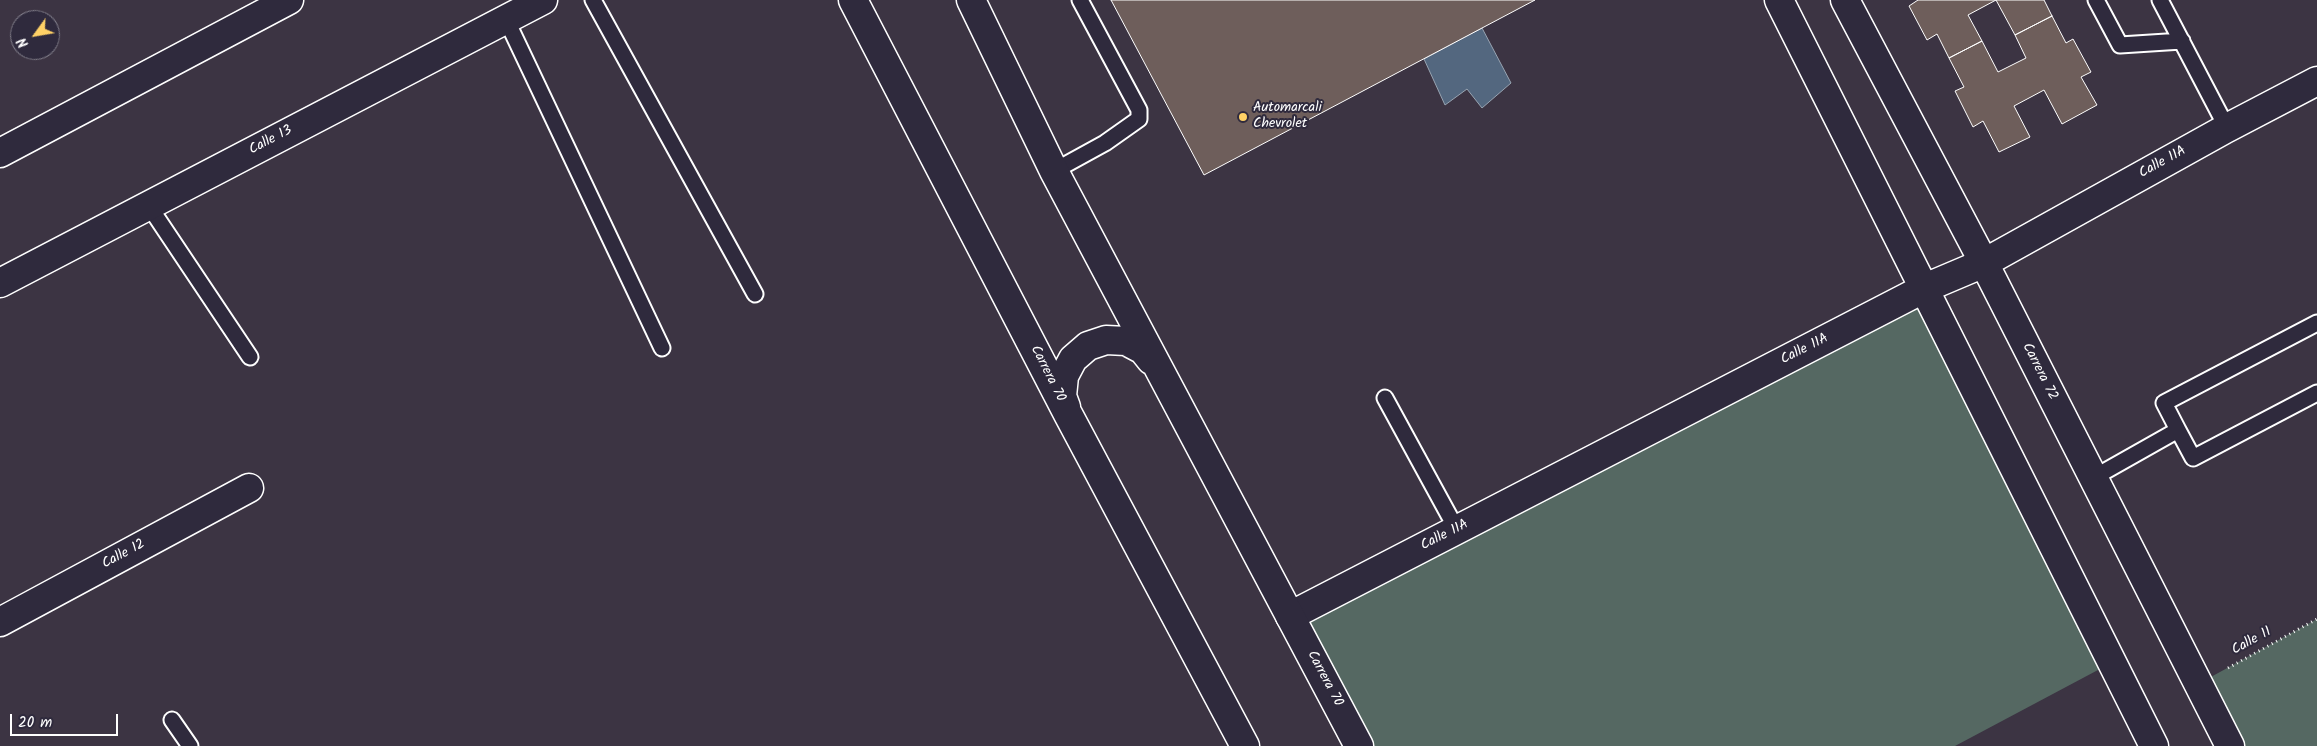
<!DOCTYPE html>
<style>
body{margin:0}
#map{position:relative;width:2317px;height:746px;overflow:hidden;background:#3c3443;font-family:Kalam,sans-serif}
canvas{display:block}
.north{position:absolute;left:10px;top:10px;width:50px;height:50px;box-sizing:border-box;background:#2f2a3d;border:1px solid #827f8b;border-radius:50%;rotate:238deg;font-size:14px;font-weight:700;line-height:20px;text-align:center;color:#fff}
.north::after{content:'';display:block;margin:auto;width:18px;height:22px;background:#ffd166;clip-path:polygon(50% 0,100% 100%,50% 72%,0 100%)}
.scale{position:absolute;left:10px;top:714px;width:108px;height:22px;box-sizing:border-box;border:2px solid #fff;border-top:0;padding-left:6px;font-size:15px;line-height:18px;white-space:nowrap;color:#fff;-webkit-text-stroke:4px #2f2a3d;paint-order:stroke}
</style>
<div id="map">
<canvas width="2317" height="746"></canvas>
<div class="north">N</div>
<div class="scale">20 m</div>
</div>
<script>
const ctx = document.querySelector('canvas').getContext('2d');
ctx.lineJoin = 'round';
function fill(path, color) { ctx.fillStyle = color; ctx.fill(path, 'evenodd'); }
const toPath = rows => new Path2D(rows.map(r => 'M' + r).join(''));
function strokePath(path, color, width, dash) { ctx.strokeStyle = color; ctx.lineWidth = width; ctx.lineCap = dash ? 'butt' : 'round'; ctx.setLineDash(dash || []); ctx.stroke(path); }
function drawText(font, color, halo, rows, align = 'center') {
  ctx.font = font + ' Kalam,sans-serif'; ctx.lineWidth = 4; ctx.setLineDash([]); ctx.textBaseline = 'middle'; ctx.strokeStyle = halo; ctx.fillStyle = color; for (const [text, x, y, turn = 0] of rows) {
    ctx.save(); ctx.translate(x, y); ctx.rotate((+turn || 0) * Math.PI / 180); ctx.textAlign = isNaN(turn) ? turn : align; if (halo) ctx.strokeText(text, 0, 0); ctx.fillText(text, 0, 0); ctx.restore();
  }
}
const green = toPath([
 [1925,288,2113,662,1955,746,1359,746,1290,616],
 [2317,619,2317,746,2230,746,2198,684]
]);
const water = toPath([
 [1482,28,1511,83,1482,108,1467,89,1445,105,1424,59,1482,28]
]);
const building = toPath([
 [1111,0,1535,0,1204,175,1111,0],
 [1918,0,2044,0,2052,16,2015,35,1996,0,1968,15,1982,41,1949,58,1937,34,1927,40,1909,6,1918,0],
 [2052,16,2066,43,2073,39,2091,72,2081,77,2097,105,2062,124,2044,90,2014,106,2030,137,1999,152,1983,121,1973,127,1955,91,1964,87,1949,58,1982,41,1998,72,2026,58,2015,35,2052,16]
]);
const path = toPath([
 [2228,668,2317,619]
]);
const lane = toPath([
 [593,0,755,294],
 [2096,0,2120,45,2182,41],
 [2160,0,2227,128],
 [506,19,662,348],
 [1054,171,1105,143,1139,119,1139,110,1080,0],
 [149,206,250,357],
 [1385,398,1457,530],
 [2178,430,2164,403,2317,323],
 [2093,478,2178,430,2193,458,2317,393],
 [172,720,190,746]
]);
const street = toPath([
 [1779,0,2154,746],
 [1845,0,1984,263,2230,746],
 [1290,616,1925,288,1984,263,2227,128,2317,81],
 [0,622,249,488]
]);
const secondary = toPath([
 [853,0,1068,414,1245,746],
 [971,0,1054,171,1359,746],
 [0,153,289,0],
 [0,283,543,0],
 [1066,407,1062,396,1064,376,1073,359,1088,346,1106,340,1126,341,1143,350,1151,360]
]);
const markers = [
 [1243,117,5,"#ffd166"]
];
const poiNames = [
 ["Automarcali",1253,109],
 ["Chevrolet",1253,125]
];
const streetNames = [
 ["Calle 13",271,141,-28],
 ["Calle 11A",2163,163,-29],
 ["Calle 11A",1805,350,-27],
 ["Carrera 72",2039,372,63],
 ["Carrera 70",1047,374,63],
 ["Calle 11A",1445,536,-27],
 ["Calle 12",124,555,-28],
 ["Calle 11",2252,642,-29],
 ["Carrera 70",1324,679,62]
];
fill(green, '#556862');
fill(water, '#53677f');
strokePath(water, '#98a4b2', 1);
fill(building, '#6e5e5b');
strokePath(building, '#fff', 1);
strokePath(lane, '#fff', 19);
strokePath(street, '#fff', 31);
strokePath(secondary, '#fff', 31);
strokePath(path, '#fff', 3, [1, 4]);
strokePath(lane, '#2f2a3d', 15);
strokePath(street, '#2f2a3d', 28);
strokePath(secondary, '#2f2a3d', 28);
for (const [x, y, r, color] of markers) { const dot = new Path2D(); dot.arc(x, y, r, 0, 2 * Math.PI); ctx.fillStyle = color; ctx.fill(dot); strokePath(dot, '#2f2a3d', 2); }
drawText('14px', '#fff', '#2f2a3d', poiNames, 'left');
drawText('14px', '#fff', '#2f2a3d', streetNames);
</script>
